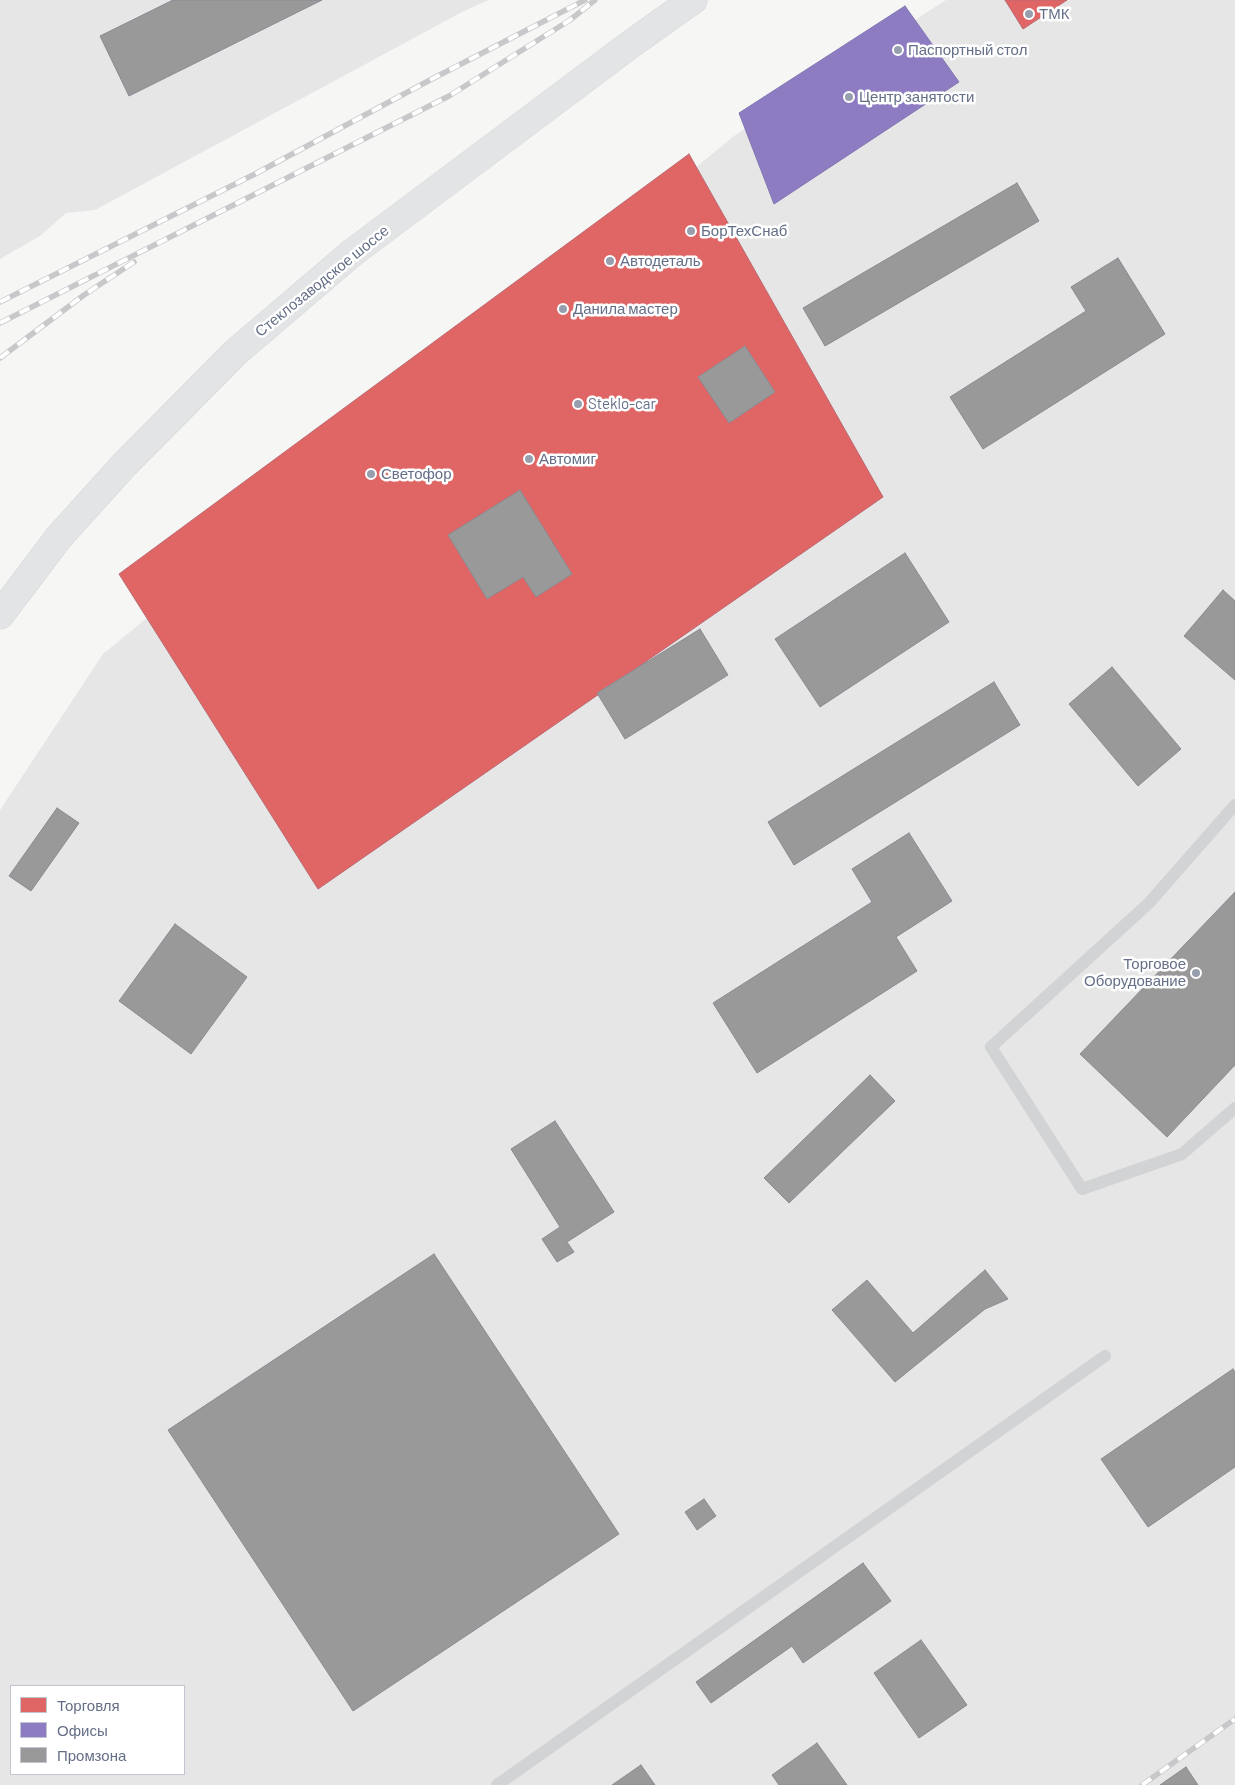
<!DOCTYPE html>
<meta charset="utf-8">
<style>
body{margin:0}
#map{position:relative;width:1235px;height:1785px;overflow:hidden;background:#f6f6f5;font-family:Barlow,sans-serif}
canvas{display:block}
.legend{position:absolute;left:10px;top:1685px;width:175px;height:90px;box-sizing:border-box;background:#fff;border:1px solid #c1c5cf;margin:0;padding:6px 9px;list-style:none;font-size:15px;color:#646f87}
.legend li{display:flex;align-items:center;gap:10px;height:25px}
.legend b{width:25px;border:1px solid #c1c5cf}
</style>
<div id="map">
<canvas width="1235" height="1785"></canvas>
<ul class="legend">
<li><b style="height:14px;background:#e06666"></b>Торговля</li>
<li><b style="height:14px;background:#8e7cc3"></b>Офисы</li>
<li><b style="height:14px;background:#999"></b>Промзона</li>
</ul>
</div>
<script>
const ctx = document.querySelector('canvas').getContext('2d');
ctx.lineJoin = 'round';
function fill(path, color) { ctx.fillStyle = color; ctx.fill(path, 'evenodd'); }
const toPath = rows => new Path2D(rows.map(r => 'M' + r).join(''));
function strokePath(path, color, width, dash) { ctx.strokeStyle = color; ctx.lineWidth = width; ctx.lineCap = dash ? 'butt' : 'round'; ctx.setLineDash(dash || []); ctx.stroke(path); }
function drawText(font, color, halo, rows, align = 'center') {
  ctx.font = font + ' Barlow,sans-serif'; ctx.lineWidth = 5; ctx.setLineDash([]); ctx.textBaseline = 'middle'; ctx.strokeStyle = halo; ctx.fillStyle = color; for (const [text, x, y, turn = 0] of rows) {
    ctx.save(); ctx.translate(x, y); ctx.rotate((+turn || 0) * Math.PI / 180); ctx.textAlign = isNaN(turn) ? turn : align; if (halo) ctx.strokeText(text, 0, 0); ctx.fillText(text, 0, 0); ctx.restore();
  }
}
const built = toPath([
 [0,0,489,0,464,11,95,210,66,213,40,236,0,259],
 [946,0,1235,0,1235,1785,0,1785,0,810,103,654,734,136],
 [11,1686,184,1686,184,1774,11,1774]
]);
const shops = toPath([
 [1005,0,1067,0,1023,29,1005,0],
 [689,154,883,497,318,889,119,574,689,154]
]);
const offices = toPath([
 [905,6,959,82,774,204,739,113,905,6]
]);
const industry = toPath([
 [173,0,322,0,129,96,100,36,173,0],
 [1017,183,1039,221,825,346,803,308,1017,183],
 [1118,258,1165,334,983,449,950,397,1086,311,1071,287,1118,258],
 [745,346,775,392,729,423,698,377,745,346],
 [520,490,572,574,536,597,523,577,487,599,448,535,520,490],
 [905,553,949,622,820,707,775,639,905,553],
 [1223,590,1235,601,1235,680,1184,636,1223,590],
 [700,629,728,675,625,739,597,693,700,629],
 [1112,667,1181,749,1138,786,1069,704,1112,667],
 [994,682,1020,725,794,865,768,822,994,682],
 [57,808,79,823,31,891,9,876,57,808],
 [909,833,952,901,896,937,917,971,757,1073,713,1003,872,902,852,869,909,833],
 [1235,892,1235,1065,1167,1137,1080,1054,1235,892],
 [175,924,247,977,191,1054,119,1001,175,924],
 [870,1075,895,1101,789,1203,764,1178,870,1075],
 [555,1121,614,1212,567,1242,574,1252,557,1262,542,1239,560,1227,511,1149,555,1121],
 [434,1254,619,1534,353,1711,168,1430,434,1254],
 [985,1270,1008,1299,985,1309,895,1382,832,1310,867,1280,913,1333,985,1270],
 [1233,1369,1235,1372,1235,1467,1148,1527,1101,1459,1233,1369],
 [704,1499,716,1516,697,1530,685,1512,704,1499],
 [863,1563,891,1601,803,1663,792,1646,711,1703,696,1682,863,1563],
 [921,1640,967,1705,919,1738,874,1673,921,1640],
 [817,1743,847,1785,779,1785,772,1775,817,1743],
 [641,1765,655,1785,612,1785,641,1765],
 [1186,1767,1198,1785,1160,1785,1186,1767]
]);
const service = toPath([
 [1235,805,1149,903,991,1047,1082,1189,1182,1154,1235,1108],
 [497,1785,1105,1356]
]);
const secondary = toPath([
 [0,615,59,537,124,465,236,352,352,253,631,44,693,0]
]);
const rail = toPath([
 [0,302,255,174,430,80,585,0],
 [0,323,449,96,570,20,595,0],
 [0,358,84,295,134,262],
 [1142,1785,1235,1719]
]);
const markers = [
 [1029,14,5,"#979eae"],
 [898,50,5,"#979eae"],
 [849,97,5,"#979eae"],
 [691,231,5,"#979eae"],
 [610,261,5,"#979eae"],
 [563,309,5,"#979eae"],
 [578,404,5,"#979eae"],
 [529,459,5,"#979eae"],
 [371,474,5,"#979eae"],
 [1196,973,5,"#979eae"]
];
const poiNames = [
 ["ТМК",1039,14],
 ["Паспортный стол",908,50],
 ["Центр занятости",859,97],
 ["БорТехСнаб",701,231],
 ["Автодеталь",620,261],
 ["Данила мастер",573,309],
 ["Steklo-car",588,404],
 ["Автомиг",539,459],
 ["Светофор",381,474],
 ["Торговое",1186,964,"right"],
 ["Оборудование",1186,981,"right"]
];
const streetNames = [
 ["Стеклозаводское шоссе",322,281,-39]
];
fill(built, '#e6e6e7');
fill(shops, '#e06666');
strokePath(shops, '#bb6970', 1);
fill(offices, '#8e7cc3');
strokePath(offices, '#8178b1', 1);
fill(industry, '#999');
strokePath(industry, '#898c94', 1);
strokePath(secondary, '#d2d3d5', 29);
strokePath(service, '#d2d3d4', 12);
strokePath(secondary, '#e3e4e5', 28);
strokePath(rail, '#c8c8ca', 5.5);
strokePath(rail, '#fff', 4, [11]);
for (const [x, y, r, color] of markers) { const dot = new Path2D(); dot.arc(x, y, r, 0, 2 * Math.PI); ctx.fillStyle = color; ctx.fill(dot); strokePath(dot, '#fff', 2); }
drawText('15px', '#646f87', '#fff', poiNames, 'left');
drawText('15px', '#646f87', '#fff', streetNames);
</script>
